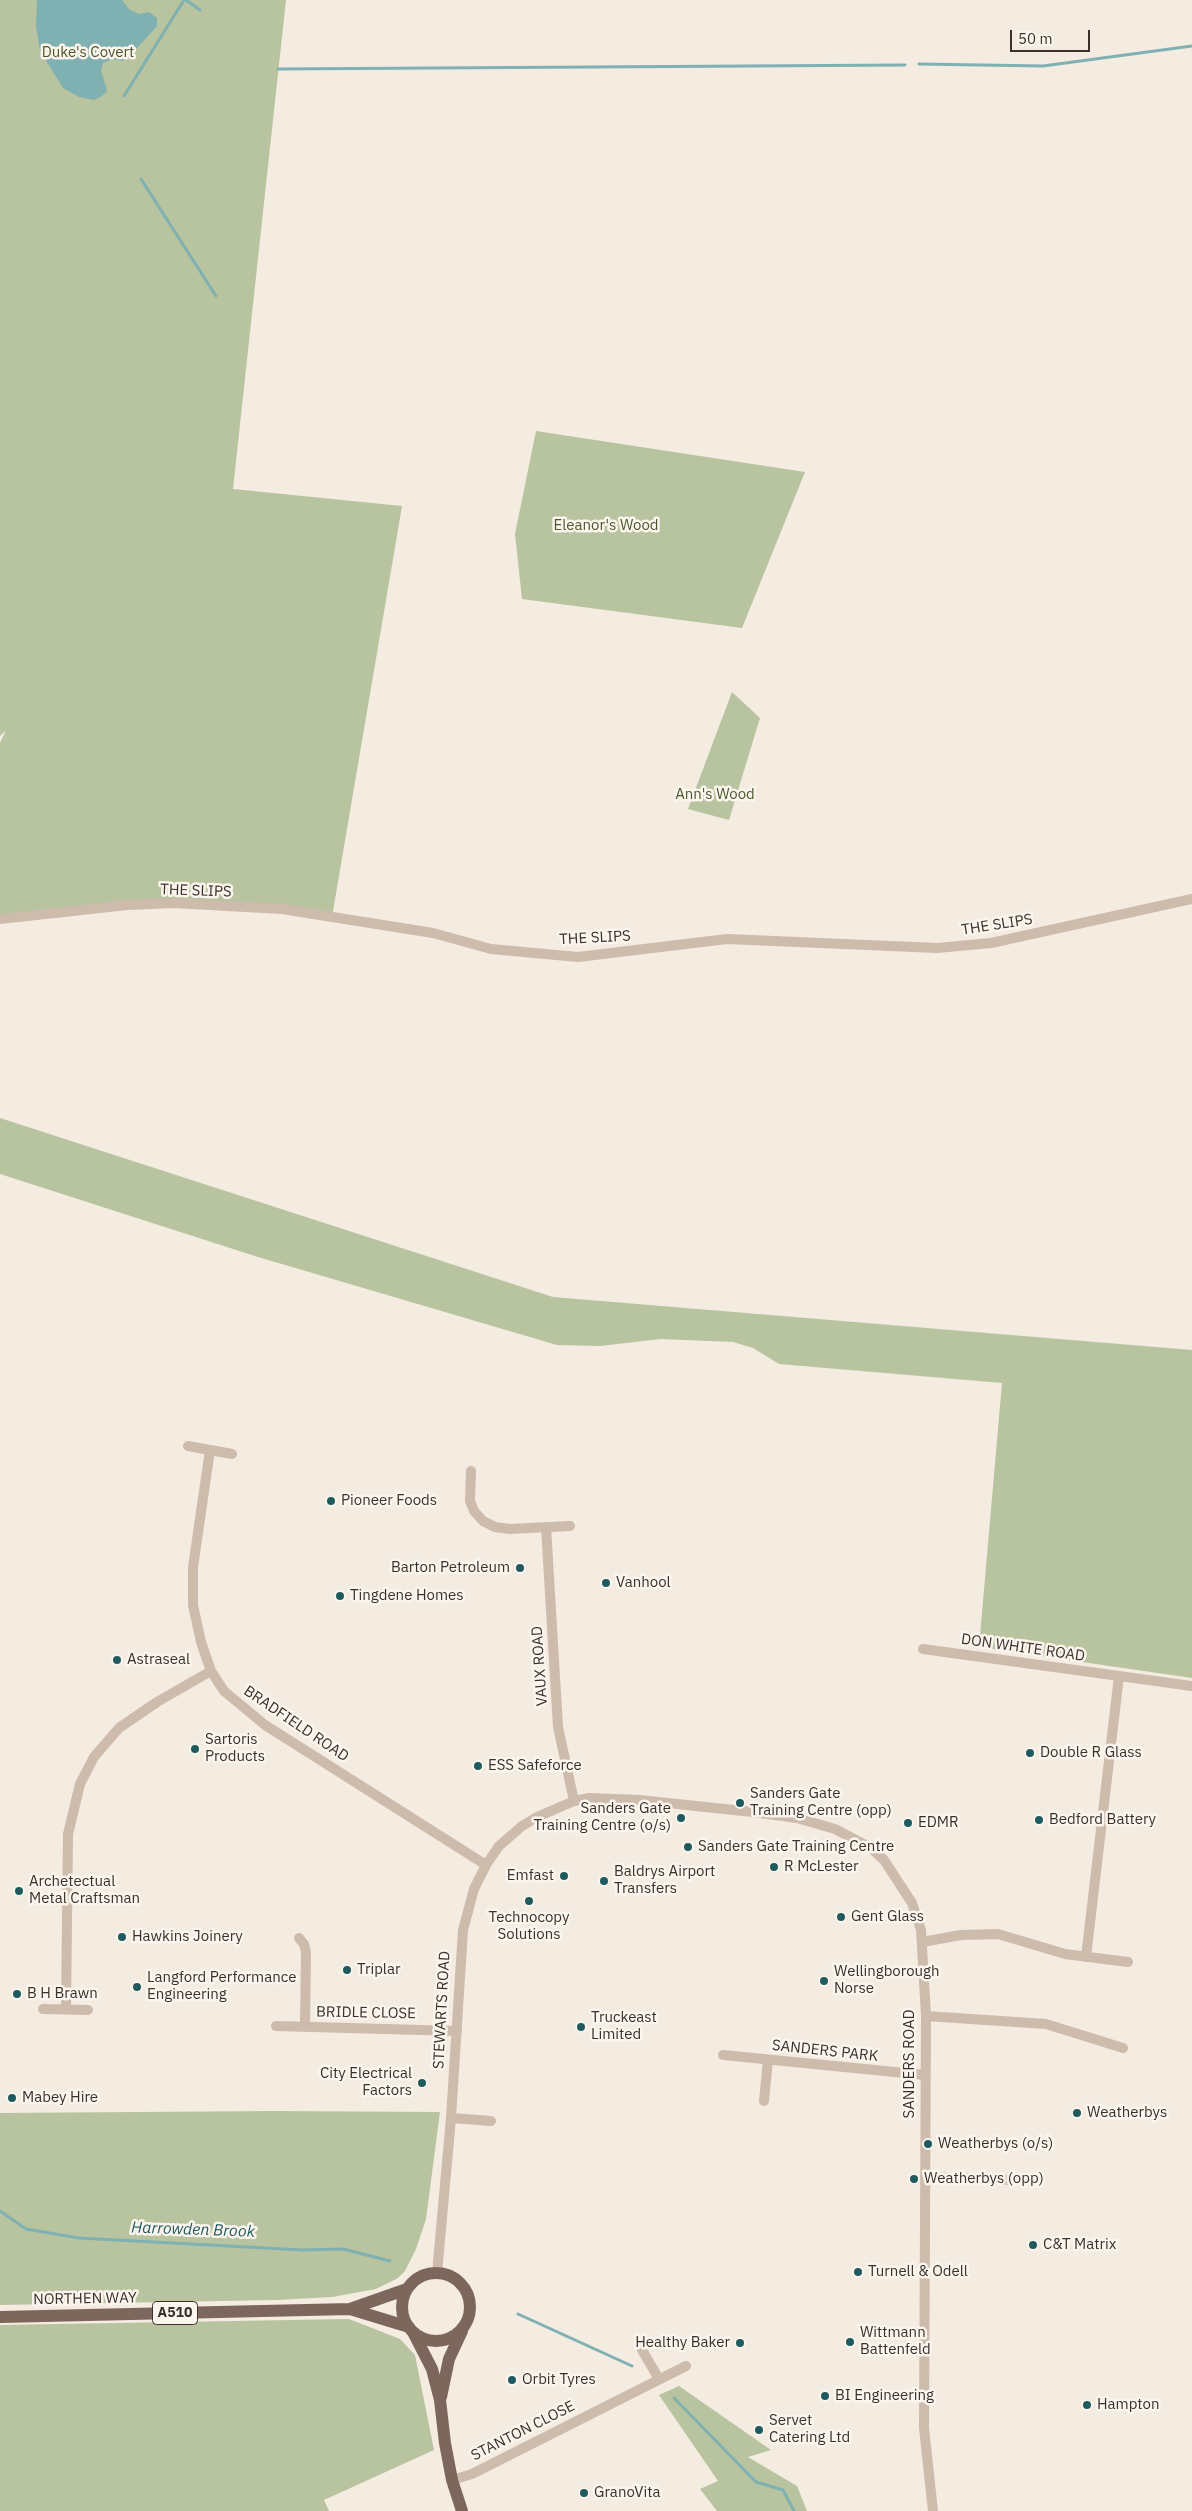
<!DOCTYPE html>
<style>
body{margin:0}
#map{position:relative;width:1192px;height:2511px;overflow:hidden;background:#f4ebe1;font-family:"IBM Plex Sans",sans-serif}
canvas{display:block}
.scale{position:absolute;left:1010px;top:30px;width:80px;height:22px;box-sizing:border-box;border:2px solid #3b302b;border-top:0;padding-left:6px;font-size:15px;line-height:18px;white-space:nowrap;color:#3b302b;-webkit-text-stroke:4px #fbf5ee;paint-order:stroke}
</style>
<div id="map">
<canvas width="1192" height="2511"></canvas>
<div class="scale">50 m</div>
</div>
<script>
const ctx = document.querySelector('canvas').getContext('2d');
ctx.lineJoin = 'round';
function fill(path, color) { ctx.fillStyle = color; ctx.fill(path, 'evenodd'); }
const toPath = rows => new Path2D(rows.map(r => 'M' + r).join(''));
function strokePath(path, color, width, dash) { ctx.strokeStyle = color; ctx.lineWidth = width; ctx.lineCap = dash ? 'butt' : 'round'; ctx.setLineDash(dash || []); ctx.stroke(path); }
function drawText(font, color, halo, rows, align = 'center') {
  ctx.font = font + ' "IBM Plex Sans",sans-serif'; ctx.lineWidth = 5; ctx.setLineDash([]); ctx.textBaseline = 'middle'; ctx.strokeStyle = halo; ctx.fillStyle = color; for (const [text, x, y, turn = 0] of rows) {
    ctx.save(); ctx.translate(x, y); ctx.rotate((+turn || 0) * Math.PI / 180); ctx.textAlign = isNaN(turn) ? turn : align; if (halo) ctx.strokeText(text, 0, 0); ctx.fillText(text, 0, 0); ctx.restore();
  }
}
const green = toPath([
 [0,0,286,0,233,489,402,506,332,917,173,903,0,919,0,743,6,730,0,736],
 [536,431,805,472,742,628,522,599,515,534],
 [732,692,760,718,729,820,688,809],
 [0,1118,553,1297,1192,1350,1192,1678,979,1647,1002,1383,779,1364,753,1348,733,1342,661,1339,600,1346,557,1345,258,1257,0,1174],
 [274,2111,440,2112,426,2219,416,2249,405,2271,398,2278,376,2289,332,2297,276,2300,0,2305,0,2113],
 [349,2319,400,2339,415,2355,434,2450,324,2500,329,2511,0,2511,0,2325],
 [679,2386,771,2450,748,2457,797,2486,807,2511,717,2511,700,2489,718,2481,659,2395]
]);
const water = toPath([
 [37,0,122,0,130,10,139,14,149,12,157,18,157,26,129,57,123,61,112,59,103,63,101,70,107,91,102,96,94,100,79,97,63,88,40,51,36,26]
]);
const stream = toPath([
 [186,0,200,10],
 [919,64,1043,66,1192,46],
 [278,69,905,65],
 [124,96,184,0],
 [141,179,216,296],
 [0,2211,26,2229,79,2238,303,2250,343,2249,390,2261],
 [518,2314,632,2366],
 [674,2398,756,2482,783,2490,794,2511]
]);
const minor = toPath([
 [0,919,127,905,173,903,282,909,433,933,491,949,578,957,727,939,937,948,991,943,1192,899],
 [188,1446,232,1454],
 [210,1450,193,1567,193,1605,201,1642,211,1671,224,1691,265,1725,486,1865],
 [471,1471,470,1501,474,1511,483,1521,495,1527,510,1529,570,1526],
 [546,1527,558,1727,574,1801],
 [923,1649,1192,1686],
 [299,1938,304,1944,306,1952,305,2026],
 [922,1942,961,1935,998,1934,1065,1954,1128,1962],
 [1086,1957,1119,1676],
 [43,2009,88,2010],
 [66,2009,68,1834,80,1784,94,1757,119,1728,157,1702,211,1671],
 [926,2016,1046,2024,1123,2048],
 [276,2026,457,2031],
 [723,2055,925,2075],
 [764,2101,768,2060],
 [451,2118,491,2121],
 [925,2177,1012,2180],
 [437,2273,451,2118,463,1930,474,1889,486,1865,499,1846,522,1826,537,1817,574,1801,589,1798,639,1800,753,1812,797,1818,835,1829,871,1848,884,1860,912,1903,921,1930,926,2016,924,2428,933,2511],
 [642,2350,659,2379],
 [452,2480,472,2474,686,2366]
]);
const primary = toPath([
 '402 2307a34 34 0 1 1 68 0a34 34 0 1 1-68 0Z',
 [350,2309,409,2327],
 [0,2317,350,2309,407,2289],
 [414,2334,432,2369,440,2400,445,2443,452,2480,462,2511],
 [441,2397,449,2359,462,2331]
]);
const markers = [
 [331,1501,5,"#1f5a5e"],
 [520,1568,5,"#1f5a5e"],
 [606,1583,5,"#1f5a5e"],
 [340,1596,5,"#1f5a5e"],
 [117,1660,5,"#1f5a5e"],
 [195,1749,5,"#1f5a5e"],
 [1030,1753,5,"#1f5a5e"],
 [478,1766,5,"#1f5a5e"],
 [740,1803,5,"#1f5a5e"],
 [681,1818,5,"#1f5a5e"],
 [1039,1820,5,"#1f5a5e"],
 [908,1823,5,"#1f5a5e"],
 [688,1847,5,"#1f5a5e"],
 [774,1867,5,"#1f5a5e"],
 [564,1876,5,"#1f5a5e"],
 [604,1881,5,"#1f5a5e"],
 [19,1891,5,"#1f5a5e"],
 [529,1901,5,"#1f5a5e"],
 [841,1917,5,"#1f5a5e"],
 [122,1937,5,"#1f5a5e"],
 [347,1970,5,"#1f5a5e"],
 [824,1981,5,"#1f5a5e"],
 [137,1987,5,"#1f5a5e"],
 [17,1994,5,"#1f5a5e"],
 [581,2027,5,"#1f5a5e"],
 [422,2083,5,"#1f5a5e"],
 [12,2098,5,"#1f5a5e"],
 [1077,2113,5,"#1f5a5e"],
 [928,2144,5,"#1f5a5e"],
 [914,2179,5,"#1f5a5e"],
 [1033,2245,5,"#1f5a5e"],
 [858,2272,5,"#1f5a5e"],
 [850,2342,5,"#1f5a5e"],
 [740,2343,5,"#1f5a5e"],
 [512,2380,5,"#1f5a5e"],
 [825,2396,5,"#1f5a5e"],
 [1087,2405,5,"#1f5a5e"],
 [759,2430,5,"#1f5a5e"],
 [584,2493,5,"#1f5a5e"]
];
const shields = [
 [175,2313,45]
];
const shieldNames = [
 ["A510",175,2313]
];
const parkNames = [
 ["Duke's Covert",88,53],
 ["Eleanor's Wood",606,526],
 ["Ann's Wood",715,795]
];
const streetNames = [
 ["THE SLIPS",196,891,2],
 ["THE SLIPS",997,925,-9],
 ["THE SLIPS",595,938,-3],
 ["DON WHITE ROAD",1023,1648,8],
 ["VAUX ROAD",540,1666,-94],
 ["BRADFIELD ROAD",296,1724,34],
 ["STEWARTS ROAD",442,2010,-87],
 ["BRIDLE CLOSE",366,2013,1],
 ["SANDERS PARK",825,2051,6],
 ["SANDERS ROAD",910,2064,-90],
 ["NORTHEN WAY",85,2299,-1],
 ["STANTON CLOSE",523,2431,-27]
];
const poiNames = [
 ["Pioneer Foods",341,1501],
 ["Barton Petroleum",510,1568,"right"],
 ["Vanhool",616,1583],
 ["Tingdene Homes",350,1596],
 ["Astraseal",127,1660],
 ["Sartoris",205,1740],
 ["Products",205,1757],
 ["Double R Glass",1040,1753],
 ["ESS Safeforce",488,1766],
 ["Sanders Gate",750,1794],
 ["Training Centre (opp)",750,1811],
 ["Sanders Gate",671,1809,"right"],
 ["Training Centre (o/s)",671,1826,"right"],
 ["Bedford Battery",1049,1820],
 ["EDMR",918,1823],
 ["Sanders Gate Training Centre",698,1847],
 ["R McLester",784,1867],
 ["Baldrys Airport",614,1872],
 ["Transfers",614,1889],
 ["Emfast",554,1876,"right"],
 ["Archetectual",29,1882],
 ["Metal Craftsman",29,1899],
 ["Gent Glass",851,1917],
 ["Technocopy",529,1918,"center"],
 ["Solutions",529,1935,"center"],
 ["Hawkins Joinery",132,1937],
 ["Triplar",357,1970],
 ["Wellingborough",834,1972],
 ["Norse",834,1989],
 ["Langford Performance",147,1978],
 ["Engineering",147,1995],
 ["B H Brawn",27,1994],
 ["Truckeast",591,2018],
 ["Limited",591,2035],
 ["City Electrical",412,2074,"right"],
 ["Factors",412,2091,"right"],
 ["Mabey Hire",22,2098],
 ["Weatherbys",1087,2113],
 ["Weatherbys (o/s)",938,2144],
 ["Weatherbys (opp)",924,2179],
 ["C&T Matrix",1043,2245],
 ["Turnell & Odell",868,2272],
 ["Wittmann",860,2333],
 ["Battenfeld",860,2350],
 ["Healthy Baker",730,2343,"right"],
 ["Orbit Tyres",522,2380],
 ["BI Engineering",835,2396],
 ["Hampton",1097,2405],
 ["Servet",769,2421],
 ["Catering Ltd",769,2438],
 ["GranoVita",594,2493]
];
const waterNames = [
 ["Harrowden Brook",193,2230,2]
];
fill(green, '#b8c4a0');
fill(water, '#7fb0b2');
strokePath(stream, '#7fb0b2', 3);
strokePath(minor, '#cdbbac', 10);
strokePath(primary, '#7d675c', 12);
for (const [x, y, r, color] of markers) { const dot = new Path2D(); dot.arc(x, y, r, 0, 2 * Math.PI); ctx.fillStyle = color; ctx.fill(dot); strokePath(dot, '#fbf5ee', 2); }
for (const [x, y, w] of shields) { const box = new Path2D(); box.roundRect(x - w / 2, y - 11.5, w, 23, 4); ctx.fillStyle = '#fbf5ee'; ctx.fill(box); strokePath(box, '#3b302b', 1); }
drawText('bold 14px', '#3b302b', null, shieldNames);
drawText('15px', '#4a5a2e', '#fbf5ee', parkNames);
drawText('15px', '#3b302b', '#fbf5ee', streetNames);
drawText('15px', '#3b302b', '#fbf5ee', poiNames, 'left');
drawText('italic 16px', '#1f5a5e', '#fbf5ee', waterNames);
</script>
